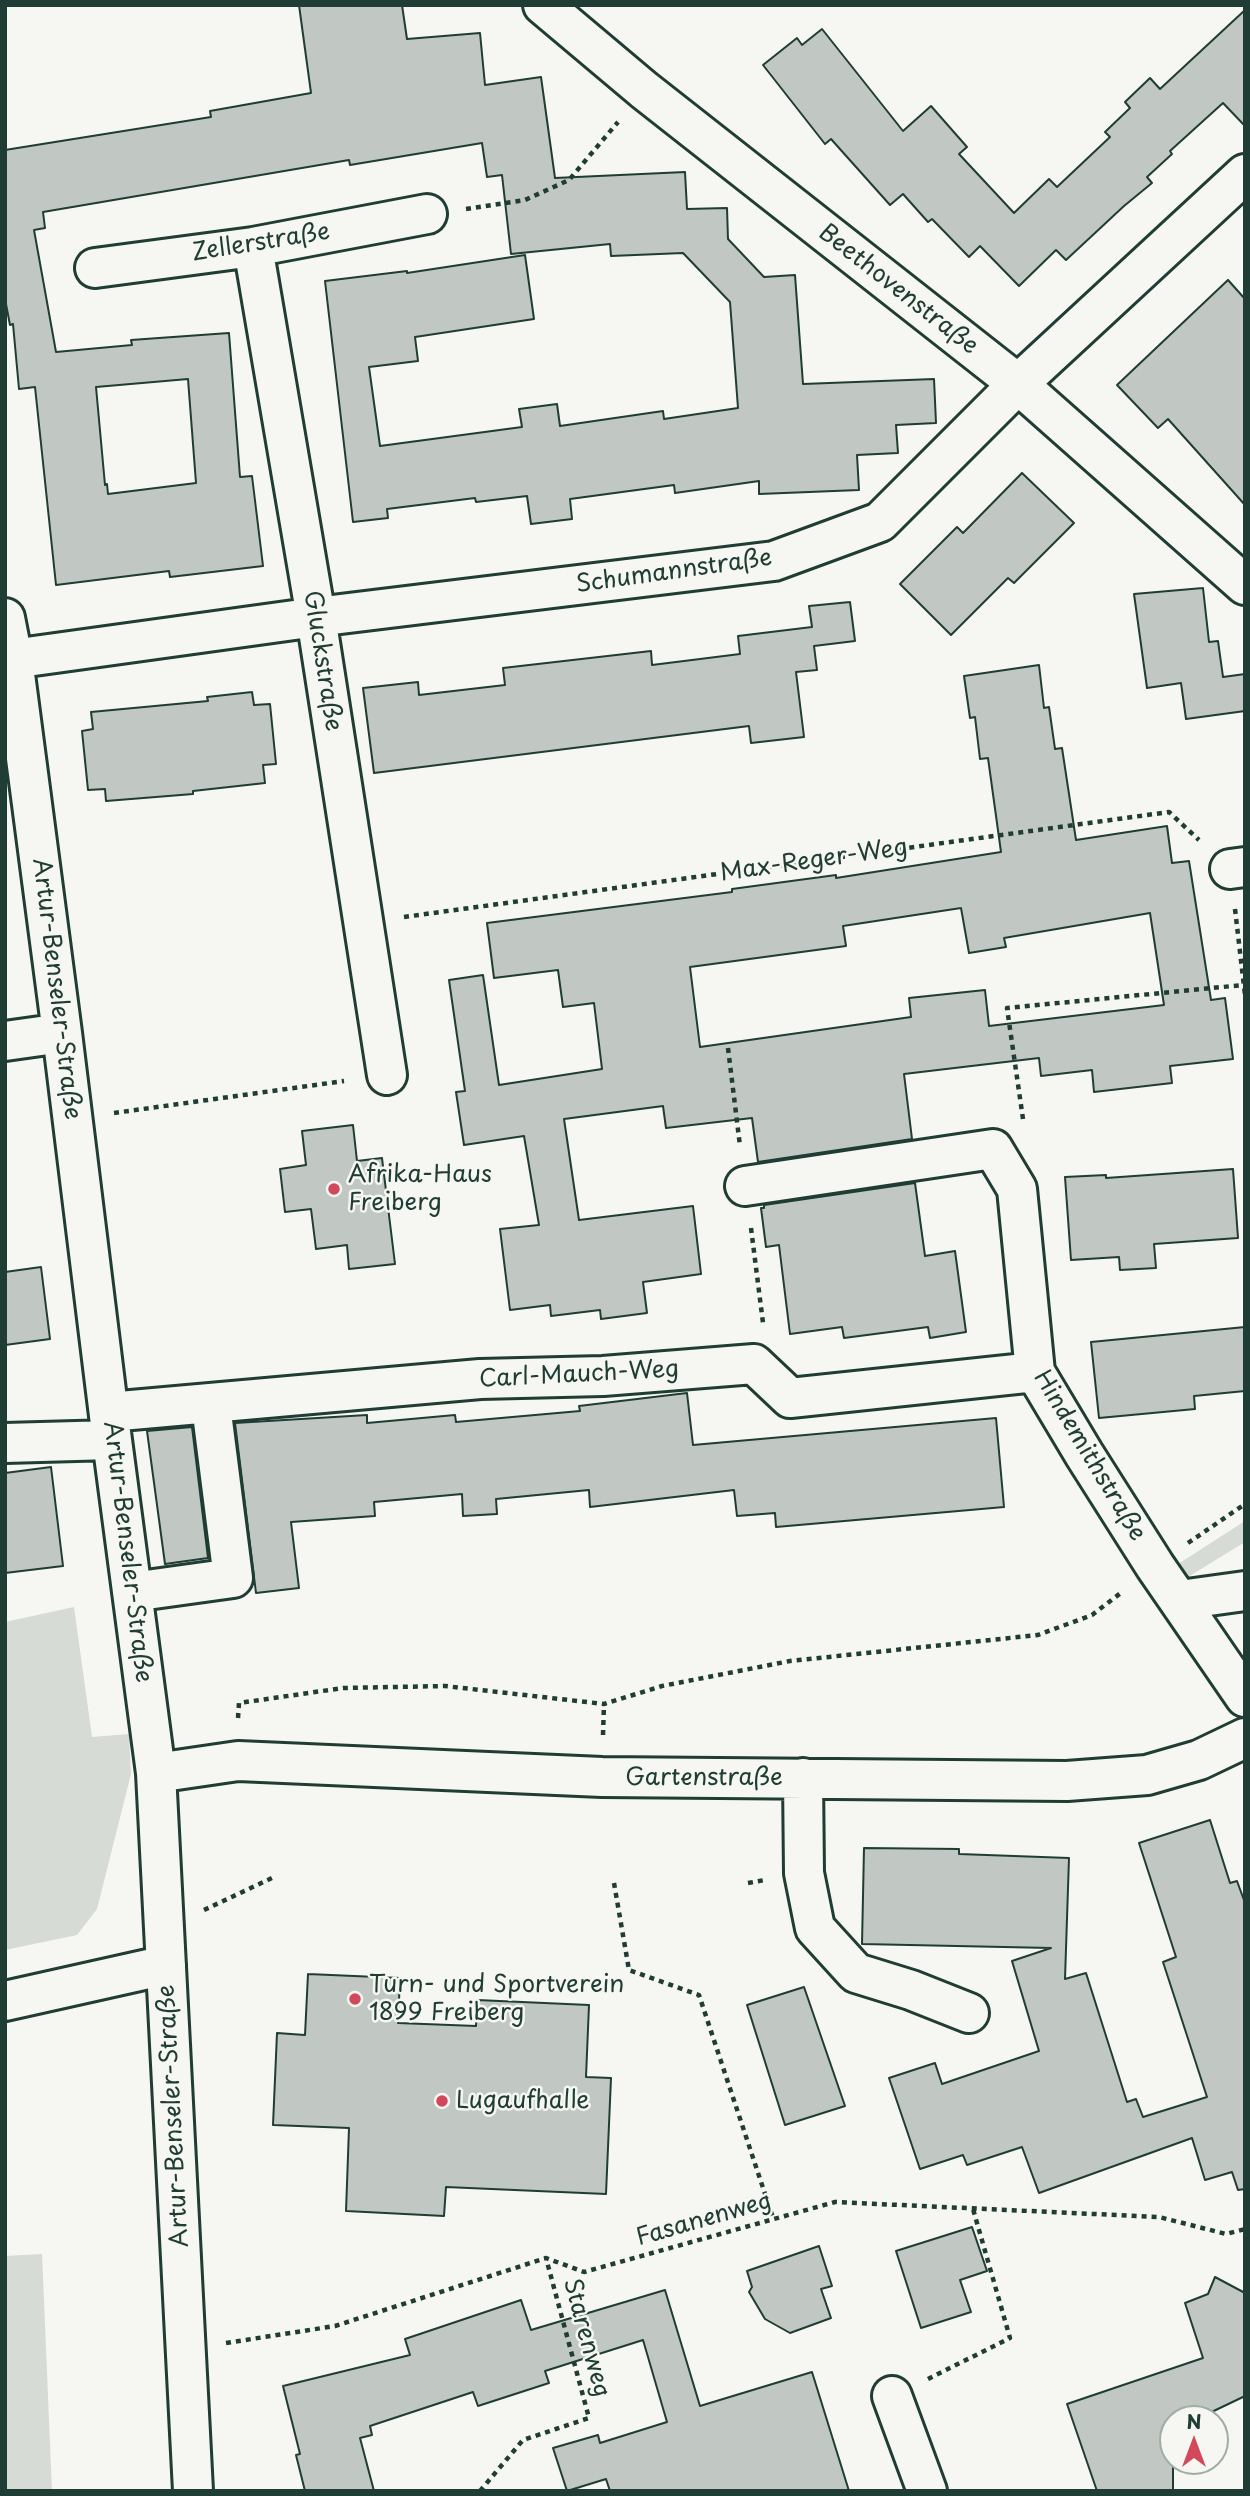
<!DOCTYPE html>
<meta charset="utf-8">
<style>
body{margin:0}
#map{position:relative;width:1250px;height:2496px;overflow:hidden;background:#f6f6f2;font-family:"Playpen Sans",sans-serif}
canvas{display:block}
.frame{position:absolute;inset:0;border:7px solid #1f3d34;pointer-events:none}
.north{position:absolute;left:1159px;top:2405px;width:70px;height:70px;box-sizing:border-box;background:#f6f6f2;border:2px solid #a0aca6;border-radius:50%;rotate:0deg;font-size:19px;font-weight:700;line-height:28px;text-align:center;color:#1f3d34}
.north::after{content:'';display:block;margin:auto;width:24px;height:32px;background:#d1495b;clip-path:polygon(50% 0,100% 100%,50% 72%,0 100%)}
</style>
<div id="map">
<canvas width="1250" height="2496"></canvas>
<div class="frame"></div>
<div class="north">N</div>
</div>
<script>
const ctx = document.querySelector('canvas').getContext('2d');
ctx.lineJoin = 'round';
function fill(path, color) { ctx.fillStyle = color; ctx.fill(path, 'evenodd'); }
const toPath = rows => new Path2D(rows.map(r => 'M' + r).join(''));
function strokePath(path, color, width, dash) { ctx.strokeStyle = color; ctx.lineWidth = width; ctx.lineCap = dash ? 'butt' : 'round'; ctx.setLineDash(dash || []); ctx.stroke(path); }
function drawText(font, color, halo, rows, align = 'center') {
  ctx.font = font + ' "Playpen Sans",sans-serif'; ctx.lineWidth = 5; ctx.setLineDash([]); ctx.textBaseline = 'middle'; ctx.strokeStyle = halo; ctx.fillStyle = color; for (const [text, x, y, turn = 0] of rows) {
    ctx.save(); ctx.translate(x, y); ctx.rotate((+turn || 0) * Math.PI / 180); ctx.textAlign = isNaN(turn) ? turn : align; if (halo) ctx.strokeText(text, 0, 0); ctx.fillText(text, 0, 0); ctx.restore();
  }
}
const green = toPath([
 [1245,1521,1245,1542,1188,1577,1175,1566],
 [74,1607,92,1737,129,1734,131,1774,97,1909,77,1935,5,1950,5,1622],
 [42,2254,52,2491,5,2491,5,2256]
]);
const building = toPath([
 [299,5,402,5,407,39,480,33,485,85,541,77,555,178,685,172,687,209,727,208,728,239,764,277,795,275,803,384,934,379,936,423,896,425,898,453,857,455,859,490,759,494,759,481,675,493,674,485,570,499,572,519,531,524,527,496,476,502,475,498,387,509,388,518,353,522,325,281,407,271,407,273,525,255,534,319,415,337,418,361,369,367,380,446,522,427,519,409,557,404,560,426,663,411,664,419,738,408,730,302,683,253,611,256,610,244,511,254,502,175,487,177,482,143,350,165,349,160,43,212,45,228,34,230,56,352,132,345,131,340,229,333,240,477,252,476,263,566,170,577,169,571,56,585,35,387,19,389,13,324,10,325,5,299,5,150,211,117,210,111,311,93,299,5],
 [188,379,196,483,108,494,107,484,105,485,96,387,188,379],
 [1245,10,1245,126,1223,103,1170,151,1172,154,1147,177,1152,183,1124,206,1066,260,1056,250,1019,286,980,246,969,257,932,219,928,222,903,194,890,205,831,139,825,144,763,65,797,38,802,45,822,29,903,131,931,106,967,147,959,154,1014,213,1049,179,1057,187,1110,137,1105,132,1130,108,1125,102,1150,78,1160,89,1245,10],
 [1228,280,1245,299,1245,505,1168,419,1158,428,1117,385,1228,280],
 [1022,473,1074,523,1014,583,1008,578,951,635,900,584,957,527,963,533,1022,473],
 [1203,588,1209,642,1218,641,1223,677,1245,674,1245,711,1186,719,1181,683,1147,688,1134,594,1203,588],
 [850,602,855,641,814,646,817,670,796,672,804,737,751,743,749,726,374,773,363,688,418,682,419,695,505,685,503,668,651,651,652,665,740,654,738,636,812,627,809,606,850,602],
 [1039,665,1044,708,1049,707,1055,749,1062,748,1076,840,1167,826,1172,863,1189,861,1211,1000,1225,998,1233,1059,1170,1066,1172,1083,1094,1092,1092,1070,1041,1076,1039,1058,904,1074,912,1139,758,1162,752,1118,666,1128,663,1106,564,1119,579,1220,693,1206,701,1274,643,1282,647,1313,601,1319,600,1310,551,1316,550,1305,510,1310,500,1229,539,1225,524,1136,464,1145,456,1092,465,1091,449,980,483,975,499,1085,602,1069,594,1003,563,1007,558,970,494,978,487,923,732,892,732,889,836,875,836,878,1001,852,988,758,980,759,975,717,970,718,964,676,1039,665],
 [961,908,969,953,1006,947,1004,938,1150,913,1164,1005,989,1026,985,990,909,998,911,1017,700,1047,690,967,846,946,843,926,961,908],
 [252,692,254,705,270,704,276,764,263,765,265,783,193,791,193,794,106,801,105,789,88,790,82,731,93,729,91,712,208,701,207,697,252,692],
 [353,1125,357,1161,382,1158,395,1264,349,1269,347,1245,316,1249,311,1209,285,1212,280,1169,306,1165,302,1131,353,1125],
 [1233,1169,1238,1238,1154,1244,1156,1268,1120,1270,1119,1257,1071,1260,1065,1177,1106,1175,1106,1178,1233,1169],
 [915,1183,925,1256,955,1251,966,1332,930,1338,928,1327,844,1338,842,1327,790,1334,779,1245,766,1247,761,1208,764,1208,764,1205,915,1183],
 [41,1267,50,1339,5,1345,5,1272,41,1267],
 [1245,1327,1245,1391,1194,1396,1195,1409,1099,1418,1091,1342,1245,1327],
 [687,1393,693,1445,996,1418,1004,1507,776,1527,775,1513,737,1516,734,1490,590,1507,589,1490,496,1499,497,1514,463,1516,462,1494,374,1502,375,1516,291,1522,299,1588,256,1593,235,1423,367,1415,367,1423,455,1415,456,1422,580,1411,579,1406,687,1393],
 [192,1427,208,1558,165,1564,147,1431,192,1427],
 [51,1467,63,1566,5,1573,5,1473,51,1467],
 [1210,1820,1230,1883,1237,1881,1245,1903,1245,2189,1238,2190,1232,2172,1205,2180,1192,2138,1039,2193,1022,2147,967,2165,963,2155,920,2169,889,2078,935,2063,942,2084,1039,2051,1012,1961,1051,1948,862,1944,864,1848,959,1849,959,1854,1069,1858,1065,1979,1086,1973,1127,2102,1136,2099,1143,2117,1207,2097,1163,1962,1176,1957,1139,1843,1210,1820],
 [308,1974,400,1978,398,2023,476,2026,477,2000,589,2005,586,2077,611,2078,606,2194,446,2187,444,2216,346,2211,349,2128,273,2125,277,2033,305,2035,308,1974],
 [804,1987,845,2106,785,2125,747,2005,804,1987],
 [972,2227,987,2271,960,2280,971,2312,921,2328,896,2251,972,2227],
 [819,2246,832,2286,821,2289,831,2318,790,2333,765,2319,749,2292,752,2287,747,2271,819,2246],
 [1215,2277,1245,2293,1245,2396,1197,2419,1173,2419,1173,2491,1097,2491,1067,2404,1203,2358,1185,2303,1208,2294,1215,2277],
 [665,2290,700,2406,812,2372,849,2491,610,2491,606,2479,567,2491,553,2448,598,2435,600,2443,667,2422,643,2340,545,2371,549,2383,478,2406,473,2392,370,2426,372,2435,360,2438,374,2491,305,2491,296,2455,300,2454,283,2386,410,2355,405,2339,521,2300,531,2330,665,2290]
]);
const path = toPath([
 [466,209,525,200,569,180,618,122],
 [1235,909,1245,995],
 [404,917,1169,812,1199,840],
 [728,1048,740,1146],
 [114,1113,344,1081],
 [1023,1119,1007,1008,1243,985],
 [751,1228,763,1323],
 [1188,1543,1245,1504],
 [238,1718,239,1703,343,1688,445,1686,604,1704,662,1686,790,1661,1038,1635,1092,1615,1122,1592],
 [603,1735,604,1704],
 [614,1883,629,1970,699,1995,773,2218],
 [748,1883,765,1880],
 [204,1910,272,1878],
 [226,2343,335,2326,546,2258,584,2272,835,2202,1159,2217,1226,2234,1245,2229],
 [928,2379,1010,2338,973,2209],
 [480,2491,523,2440,589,2418,546,2258]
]);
const minor = toPath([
 [543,5,644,90,1018,384,1245,585],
 [253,247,316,617,387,1075],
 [95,268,253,247,427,214],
 [5,618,13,659,62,1033,112,1440,156,1773,193,2491],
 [5,660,316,617,774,561,880,522,1018,384,1245,174],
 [1230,869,1245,867],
 [5,1041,62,1033],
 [745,1186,993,1149,1017,1189,1035,1372,1084,1454,1155,1566,1245,1697],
 [109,1412,480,1379,603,1376,754,1364,790,1398,1035,1372],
 [5,1443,112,1440],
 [132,1592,233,1578,213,1421],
 [1180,1600,1245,1591],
 [156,1773,238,1761,602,1777,1067,1781,1147,1775,1199,1760,1245,1738],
 [803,1778,804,1873,815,1928,856,1973,911,1990,969,2013],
 [5,2001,166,1965],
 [892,2396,927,2491]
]);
const markers = [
 [334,1189,7,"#d1495b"],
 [355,1999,7,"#d1495b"],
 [442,2101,7,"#d1495b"]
];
const streetNames = [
 ["Zellerstraße",261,243,-9],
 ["Beethovenstraße",898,290,38],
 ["Schumannstraße",674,572,-8],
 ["Gluckstraße",322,661,81],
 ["Max-Reger-Weg",814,861,-8],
 ["Artur-Benseler-Straße",56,989,83],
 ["Carl-Mauch-Weg",579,1375,-3],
 ["Hindemithstraße",1089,1456,59],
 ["Artur-Benseler-Straße",127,1552,83],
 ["Gartenstraße",704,1778],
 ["Artur-Benseler-Straße",174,2116,-93],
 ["Fasanenweg",704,2220,-16],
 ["Starenweg",586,2338,75]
];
const poiNames = [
 ["Afrika-Haus",348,1175],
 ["Freiberg",348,1203],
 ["Turn- und Sportverein",369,1985],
 ["1899 Freiberg",369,2013],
 ["Lugaufhalle",456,2101]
];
fill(green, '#d6dbd6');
fill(building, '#c1c8c3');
strokePath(building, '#1f3d34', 2);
strokePath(minor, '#1f3d34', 44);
strokePath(path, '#1f3d34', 4.5, [5, 5]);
strokePath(minor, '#f6f6f2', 38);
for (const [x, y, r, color] of markers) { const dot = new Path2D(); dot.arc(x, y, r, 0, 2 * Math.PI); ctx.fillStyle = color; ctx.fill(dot); strokePath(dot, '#f6f6f2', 2.5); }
drawText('24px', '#1f3d34', '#f6f6f2', streetNames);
drawText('24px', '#1f3d34', '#f6f6f2', poiNames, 'left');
</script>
